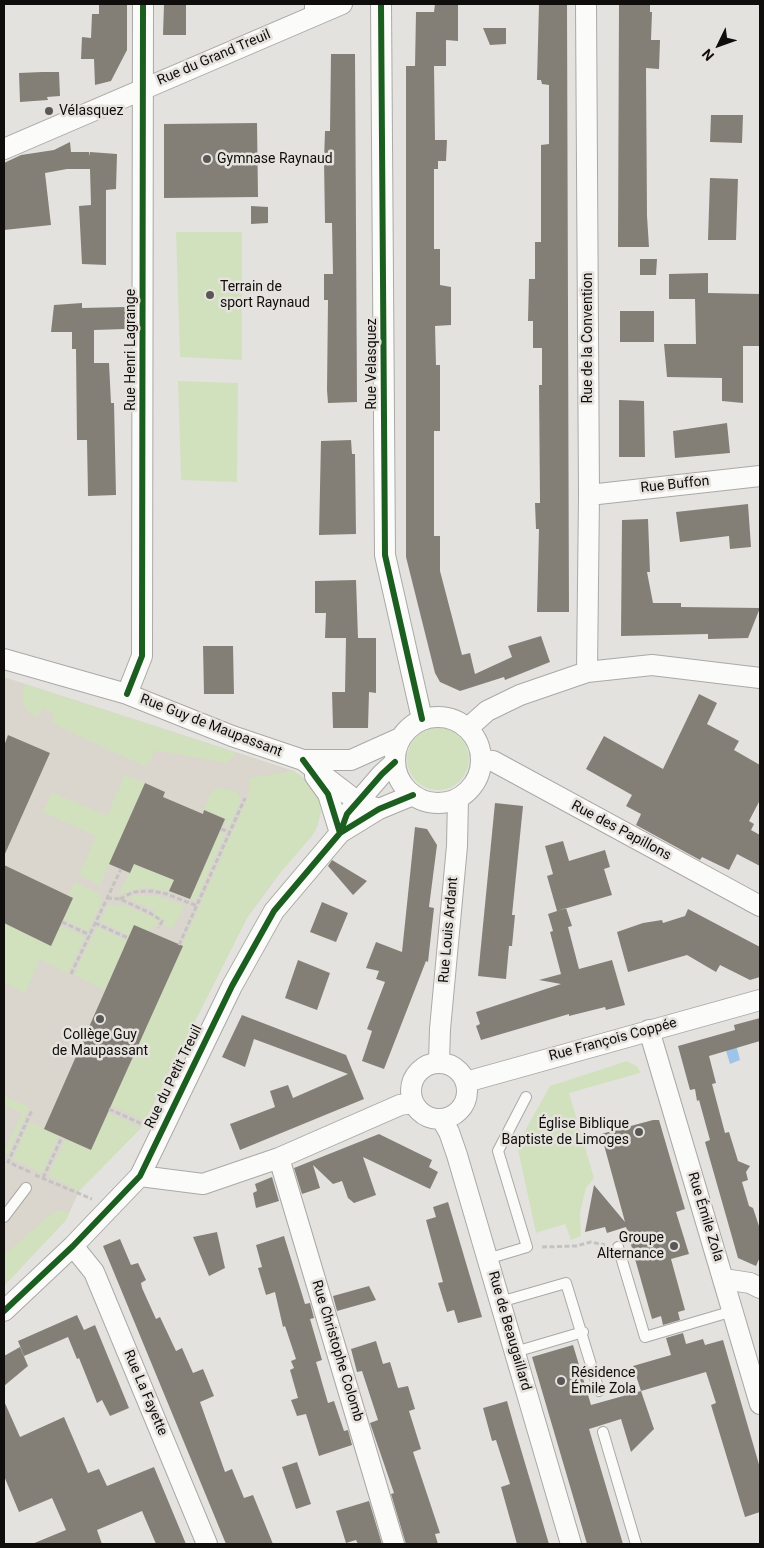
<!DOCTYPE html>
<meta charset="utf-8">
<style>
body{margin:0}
#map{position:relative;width:764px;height:1548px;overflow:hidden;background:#e4e2df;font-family:Roboto,sans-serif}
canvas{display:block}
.frame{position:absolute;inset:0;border:5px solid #0f0e0c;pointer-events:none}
.north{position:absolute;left:694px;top:20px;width:50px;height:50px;-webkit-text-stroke:4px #e6e2dd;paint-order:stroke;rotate:228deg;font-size:14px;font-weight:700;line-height:20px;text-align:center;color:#0f0e0c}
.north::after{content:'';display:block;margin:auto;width:18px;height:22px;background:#0f0e0c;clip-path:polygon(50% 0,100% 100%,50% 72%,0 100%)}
</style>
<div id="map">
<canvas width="764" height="1548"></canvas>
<div class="frame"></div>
<div class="north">N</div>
</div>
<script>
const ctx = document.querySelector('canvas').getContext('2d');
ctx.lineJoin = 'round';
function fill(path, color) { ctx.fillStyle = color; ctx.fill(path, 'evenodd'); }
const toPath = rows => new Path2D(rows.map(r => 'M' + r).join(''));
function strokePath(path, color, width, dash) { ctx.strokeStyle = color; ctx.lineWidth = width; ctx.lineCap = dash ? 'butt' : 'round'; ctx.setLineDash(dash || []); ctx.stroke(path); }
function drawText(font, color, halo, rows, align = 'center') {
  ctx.font = font + ' Roboto,sans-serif'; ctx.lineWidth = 5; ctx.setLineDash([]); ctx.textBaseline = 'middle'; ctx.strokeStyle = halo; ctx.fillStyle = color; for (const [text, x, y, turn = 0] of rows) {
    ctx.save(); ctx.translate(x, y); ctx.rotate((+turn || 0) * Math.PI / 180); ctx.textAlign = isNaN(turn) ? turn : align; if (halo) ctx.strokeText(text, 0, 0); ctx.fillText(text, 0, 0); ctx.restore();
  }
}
const built = toPath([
 [4,677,294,771,305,779,321,811,317,827,312,836,291,858,247,918,141,1128,79,1191,66,1220,4,1286]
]);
const green = toPath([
 [176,232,242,232,242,360,180,357],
 [178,381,238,383,237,482,181,480],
 [24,684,237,753,226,763,156,750,146,767,52,723,55,715,43,708,37,717,28,712,22,701],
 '407 759a31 31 0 1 1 62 0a31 31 0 1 1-62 0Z',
 [294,771,311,785,318,796,321,811,317,827,312,836,268,887,247,918,145,1121,111,1105,249,795,250,778],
 [125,775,145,783,100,885,79,875,96,836,43,812,52,792,107,816],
 [217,788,236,791,241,799,229,828,224,826,227,819,204,810,211,793],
 [220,832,225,834,197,898,194,900,190,899],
 [134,864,174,880,169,891,144,887,118,895],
 [75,882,100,894,101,902,88,931,63,919,73,898,68,896],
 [135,895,156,896,184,905,173,929,164,925,166,920,154,915,156,911,128,898],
 [108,905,125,905,158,920,156,927,152,926,149,932,130,936,100,921],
 [4,923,51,946,60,925,85,937,68,973,40,959,25,993,4,982],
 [97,927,127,941,105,990,74,975],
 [627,1061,638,1067,640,1073,569,1093,594,1178,586,1188,580,1213,581,1236,571,1240,565,1224,536,1233,517,1145,550,1086],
 [4,1096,29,1107,8,1154,4,1153,22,1113,4,1105],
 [108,1113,141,1128,79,1191,48,1175,66,1139,91,1150],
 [30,1122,59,1136,42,1173,13,1159],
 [59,1210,69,1213,66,1220,4,1286,4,1255,51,1214]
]);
const water = toPath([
 [734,1037,740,1060,730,1064,723,1041]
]);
const building = toPath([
 [99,4,127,4,127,50,111,81,95,85,94,59,81,59,82,37,91,38,92,14,99,14],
 [164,4,186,4,186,35,163,35],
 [435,4,458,4,458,41,446,40,446,66,434,66,435,140,447,140,446,161,438,161,438,169,434,169,434,249,440,249,440,285,451,287,451,325,435,326,436,365,440,365,440,431,434,431,434,536,440,536,440,571,462,655,470,653,475,674,512,657,508,646,541,636,550,662,505,680,504,677,460,691,440,682,435,673,406,557,406,66,415,66,416,12,434,12],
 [539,4,567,5,569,612,537,612,539,529,536,529,535,503,540,503,539,385,542,385,542,348,533,348,533,321,528,321,529,279,535,279,535,242,541,242,541,145,549,144,549,85,542,84,541,80,537,80],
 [619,4,650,4,650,12,652,12,651,40,660,40,659,69,646,68,647,216,649,247,618,247],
 [483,28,506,28,506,44,490,45],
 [331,54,355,54,357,402,328,403,327,390,328,300,324,300,324,274,333,274,332,223,325,223,324,161,325,131,330,131],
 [42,72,59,72,60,96,47,97,48,100,20,102,19,73],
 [711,115,743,115,742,143,710,142],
 [257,123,258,197,164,198,164,124],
 [70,142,71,152,89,152,90,156,90,152,117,154,116,189,106,190,106,265,82,264,79,206,91,205,90,169,67,169,45,173,51,225,4,230,4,163,21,155,54,150],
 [710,178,738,179,736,240,708,240],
 [251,206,268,207,268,223,251,224],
 [640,259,657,259,656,275,640,275],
 [708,273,708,293,760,294,760,346,743,346,743,403,722,401,722,378,667,377,664,344,696,344,695,299,669,299,669,274],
 [82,303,82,308,125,307,125,329,94,330,94,363,109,363,111,403,114,403,116,495,88,496,87,440,77,440,76,349,72,349,72,332,51,332,54,305],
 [620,311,654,311,654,342,620,342],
 [619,400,644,401,645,457,619,457],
 [727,423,730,453,675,458,673,431],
 [351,440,352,454,355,454,356,534,319,535,321,441],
 [748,504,751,547,730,549,729,536,680,542,676,512],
 [648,519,650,572,647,572,653,603,681,603,681,607,760,608,748,638,708,639,708,634,621,636,622,520],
 [356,580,358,638,325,638,326,613,315,613,315,581],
 [346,638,376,638,376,693,369,692,368,728,333,728,332,692,345,692],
 [203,646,233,646,234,694,204,694],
 [699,694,717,703,707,724,739,741,734,750,760,765,760,800,749,821,754,824,751,830,760,835,760,866,737,854,729,870,702,857,700,860,636,825,641,814,626,806,632,795,586,769,604,736,663,769],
 [8,735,50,753,4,856,4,746],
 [145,783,165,792,163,797,203,814,204,810,225,819,190,899,169,891,174,880,134,864,130,873,109,864],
 [495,803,523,806,512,915,515,915,512,946,509,946,506,979,478,976],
 [415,827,427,829,437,845,429,907,434,908,428,962,426,961,384,1069,362,1061,372,1031,367,1029,385,982,376,979,379,971,366,968,376,942,402,952],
 [563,841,569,861,605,850,610,867,604,869,612,895,557,911,547,876,553,874,545,846],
 [332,860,367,881,353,895,328,866],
 [4,865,73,898,51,946,4,923],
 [322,902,348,913,336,942,310,932],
 [566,908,572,926,568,927,579,969,612,960,625,1005,606,1010,605,1007,569,1016,569,1014,481,1040,476,1026,480,1024,476,1012,561,984,539,980,561,974,550,932,553,931,548,914],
 [688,909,760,947,760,977,750,980,720,965,716,972,687,955,628,972,617,932,643,923,662,920,663,923,685,916],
 [134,925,183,946,91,1150,44,1129],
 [298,960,330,973,317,1010,285,998],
 [242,1015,346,1055,364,1099,240,1150,230,1124,275,1107,270,1091,288,1085,293,1098,348,1074,254,1039,245,1067,222,1057],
 [760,1018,760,1041,709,1056,716,1083,712,1084,725,1133,729,1132,738,1161,750,1166,746,1172,748,1180,742,1182,749,1206,753,1208,760,1229,760,1257,756,1266,738,1258,705,1142,710,1140,699,1100,697,1101,695,1089,690,1090,678,1046,735,1030,734,1025],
 [653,1120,659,1120,685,1209,676,1212,689,1254,671,1259,685,1310,678,1312,680,1320,663,1325,661,1316,652,1319,626,1227,607,1233,605,1227,585,1232,594,1185,625,1222,601,1134],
 [379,1134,432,1160,429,1167,438,1172,430,1189,363,1157,376,1195,354,1203,348,1198,342,1181,333,1184,313,1165,320,1188,302,1194,294,1168],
 [272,1177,279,1201,256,1208,253,1193,257,1191,255,1184],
 [448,1202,482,1317,458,1323,454,1310,447,1312,438,1283,443,1282,426,1220,436,1217,433,1207],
 [217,1232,225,1268,209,1276,193,1237],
 [284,1236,305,1304,310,1303,314,1318,310,1319,322,1360,316,1362,328,1403,334,1401,344,1431,348,1430,352,1445,319,1456,306,1414,297,1416,291,1400,298,1398,290,1370,294,1368,291,1361,296,1359,285,1326,283,1327,275,1292,266,1295,258,1268,262,1267,256,1245],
 [120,1239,131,1265,138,1263,146,1280,141,1283,142,1288,156,1319,160,1317,176,1351,182,1348,193,1373,203,1369,214,1396,200,1402,225,1472,232,1469,244,1498,253,1495,273,1544,226,1544,103,1246],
 [369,1286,376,1300,337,1311,333,1296],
 [77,1315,84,1330,95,1325,129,1408,110,1416,102,1400,97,1403,79,1358,77,1359,68,1337,24,1356,18,1341],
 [683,1333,686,1344,703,1339,705,1345,723,1340,760,1468,760,1512,745,1517,711,1405,716,1403,706,1372,641,1391,633,1366,671,1355,666,1338],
 [376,1341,383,1364,390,1362,398,1388,408,1386,415,1409,409,1411,421,1449,413,1452,440,1533,435,1534,438,1544,406,1544,391,1494,394,1493,370,1423,378,1420,362,1371,357,1372,351,1349],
 [573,1345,591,1405,641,1391,654,1429,631,1452,621,1419,589,1429,623,1544,587,1544,532,1357],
 [20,1347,28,1366,4,1386,4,1356],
 [4,1401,20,1437,64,1417,88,1473,99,1469,107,1486,154,1467,186,1544,156,1544,142,1511,97,1530,102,1544,32,1544,66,1530,52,1498,19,1512,4,1476],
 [507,1401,514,1426,549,1544,517,1544,501,1487,510,1484,496,1440,492,1441,483,1408],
 [297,1462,311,1504,296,1509,282,1467],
 [369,1501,382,1544,358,1544,356,1540,346,1543,336,1511]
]);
const path = toPath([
 [221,829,230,832],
 [107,898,120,899,150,913,162,921,159,928],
 [120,899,133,892,152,891,167,894,197,906],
 [62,922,90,935],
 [95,923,128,938],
 [179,945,245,798],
 [71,974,121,869],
 [109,1109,142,1124],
 [30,1172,8,1162,32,1110],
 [35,1175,92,1199],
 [43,1178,62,1137],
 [542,1247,576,1246,591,1242,605,1245]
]);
const lane = toPath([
 [310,4,310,17],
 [4,1217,26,1188],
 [618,1247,645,1337,733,1311],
 [487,1259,527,1247,498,1151,526,1097],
 [500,1302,566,1283,599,1391],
 [515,1352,583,1332],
 [603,1432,636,1544]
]);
const street = toPath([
 [381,4,385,555,422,719],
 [586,4,589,495,587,672],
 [4,149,342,4],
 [589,495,760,476],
 [4,659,127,694,232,736,303,760,351,760,400,738],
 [127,694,142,656,143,4],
 '395 760a43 43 0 1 1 86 0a43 43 0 1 1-86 0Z',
 [468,728,487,711,520,695,587,672,652,665,760,678],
 [303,760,358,802,379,809],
 [481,760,493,761,760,906],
 [315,776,328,794,340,833],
 [350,811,382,774,395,762],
 [649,1030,760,1404],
 [439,1062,440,1029,457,846,458,799],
 '411 1091a28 28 0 1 1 56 0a28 28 0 1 1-56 0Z',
 [466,1082,760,1000],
 [442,1120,449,1132,457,1155,571,1544],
 [279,1158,394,1544],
 [140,1176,203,1184,279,1158,400,1105,413,1103],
 [73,1246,94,1272,207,1544],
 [724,1279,750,1283,760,1288],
 [4,1311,73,1246,140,1176,232,986,274,911,340,833,379,809,413,795]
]);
const cycleway = toPath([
 [381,4,385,555,422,719],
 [127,694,142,656,143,4],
 [303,760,328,794,340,833],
 [340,833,347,814,382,774,395,762],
 [4,1311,73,1246,140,1176,232,986,274,911,340,833,379,809,413,795]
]);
const markers = [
 [49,111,5,"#5a5856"],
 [207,159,5,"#5a5856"],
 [210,295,5,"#5a5856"],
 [100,1019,5,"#5a5856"],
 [639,1132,5,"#5a5856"],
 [674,1246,5,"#5a5856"],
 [561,1381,5,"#5a5856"]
];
const streetNames = [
 ["Rue du Grand Treuil",214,58,-23],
 ["Rue de la Convention",588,338,-90],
 ["Rue Henri Lagrange",131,350,-90],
 ["Rue Velasquez",372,364,-90],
 ["Rue Buffon",675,485,-6],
 ["Rue Guy de Maupassant",211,726,21],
 ["Rue des Papillons",621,831,28],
 ["Rue Louis Ardant",449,930,-85],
 ["Rue François Coppée",613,1040,-15],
 ["Rue du Petit Treuil",174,1077,-64],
 ["Rue Émile Zola",705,1217,73],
 ["Rue de Beaugaillard",509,1331,74],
 ["Rue Christophe Colomb",337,1351,73],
 ["Rue La Fayette",145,1393,67]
];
const poiNames = [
 ["Vélasquez",59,111],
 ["Gymnase Raynaud",217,159],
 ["Terrain de",220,287],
 ["sport Raynaud",220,303],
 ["Collège Guy",100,1035,"center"],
 ["de Maupassant",100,1051,"center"],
 ["Église Biblique",629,1124,"right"],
 ["Baptiste de Limoges",629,1140,"right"],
 ["Groupe",664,1238,"right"],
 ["Alternance",664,1254,"right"],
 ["Résidence",571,1373],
 ["Émile Zola",571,1389]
];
fill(built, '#dad5cd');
fill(green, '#d1e1be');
fill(water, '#9ec4ea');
fill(building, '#847f76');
strokePath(lane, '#aaa9a6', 12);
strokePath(street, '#aaa9a6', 22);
strokePath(path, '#c3c3c2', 3, [5, 2.5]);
strokePath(lane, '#fbfbfa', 10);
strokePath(street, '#fbfbfa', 20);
strokePath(cycleway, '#1b5e20', 6);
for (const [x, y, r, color] of markers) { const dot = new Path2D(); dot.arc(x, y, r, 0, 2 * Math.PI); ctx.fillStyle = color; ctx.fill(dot); strokePath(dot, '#e6e2dd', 2); }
drawText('14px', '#0f0e0c', '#e6e2dd', streetNames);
drawText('14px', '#0f0e0c', '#e6e2dd', poiNames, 'left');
</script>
